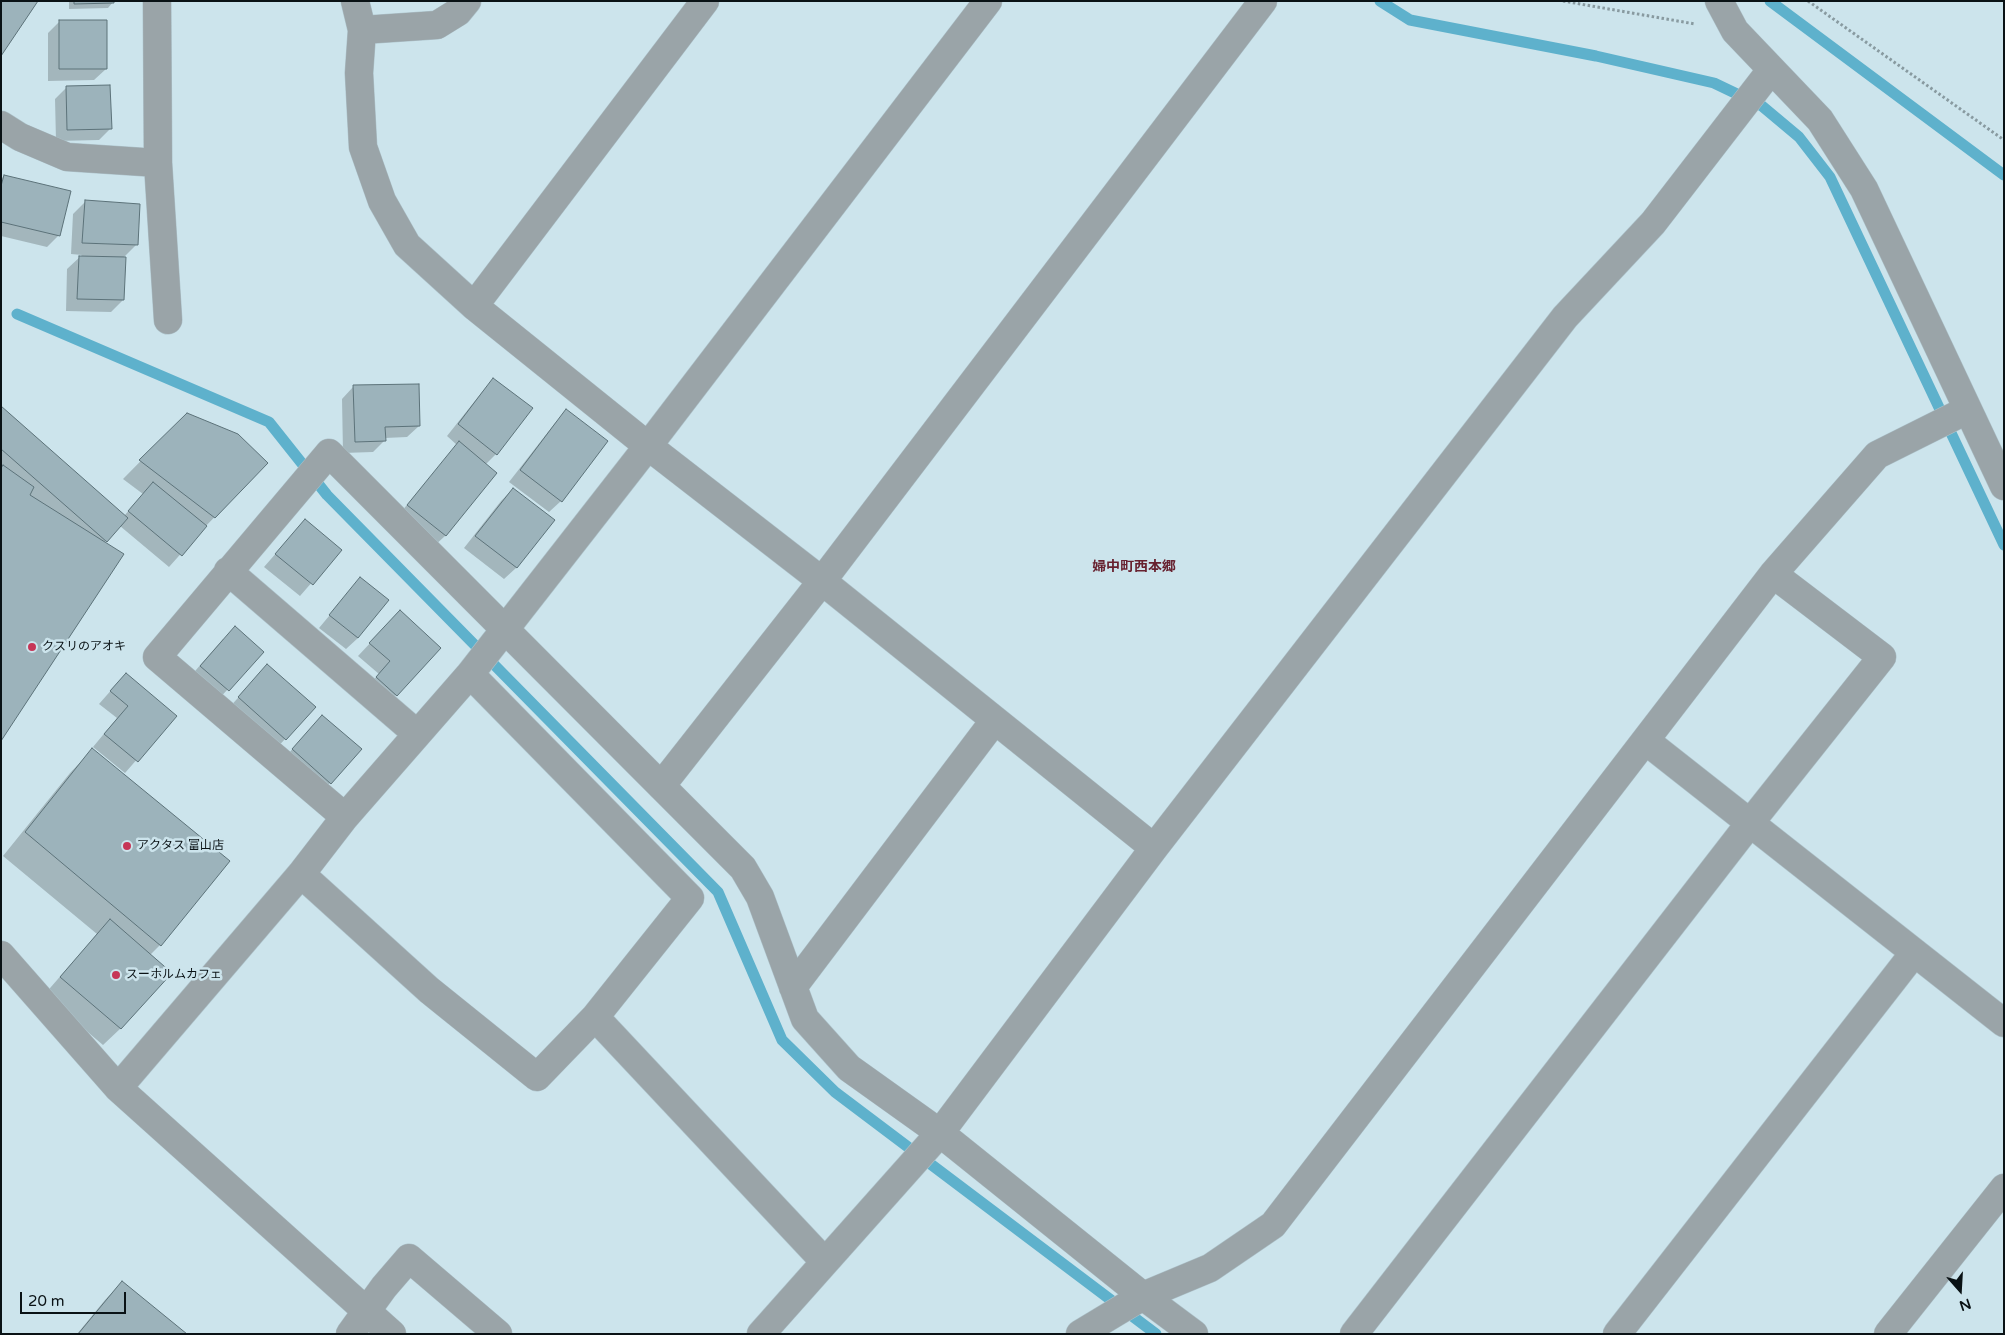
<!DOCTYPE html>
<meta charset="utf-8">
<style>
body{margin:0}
#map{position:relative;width:2005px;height:1335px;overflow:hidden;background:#cce4ec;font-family:"Varela Round",sans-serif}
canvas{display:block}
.frame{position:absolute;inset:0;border:2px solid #0a1215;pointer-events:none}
.north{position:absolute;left:1935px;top:1265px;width:50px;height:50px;-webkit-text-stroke:4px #cce4ec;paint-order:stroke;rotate:161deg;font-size:14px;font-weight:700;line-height:20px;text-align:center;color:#0a1215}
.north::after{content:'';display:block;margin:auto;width:18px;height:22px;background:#0a1215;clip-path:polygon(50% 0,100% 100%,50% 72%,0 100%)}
.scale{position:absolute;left:20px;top:1292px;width:106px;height:22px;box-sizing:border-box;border:2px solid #0a1215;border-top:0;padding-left:6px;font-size:15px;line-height:18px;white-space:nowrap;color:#0a1215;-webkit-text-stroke:4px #cce4ec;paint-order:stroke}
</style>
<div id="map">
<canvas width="2005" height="1335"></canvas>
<div class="frame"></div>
<div class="north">N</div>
<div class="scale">20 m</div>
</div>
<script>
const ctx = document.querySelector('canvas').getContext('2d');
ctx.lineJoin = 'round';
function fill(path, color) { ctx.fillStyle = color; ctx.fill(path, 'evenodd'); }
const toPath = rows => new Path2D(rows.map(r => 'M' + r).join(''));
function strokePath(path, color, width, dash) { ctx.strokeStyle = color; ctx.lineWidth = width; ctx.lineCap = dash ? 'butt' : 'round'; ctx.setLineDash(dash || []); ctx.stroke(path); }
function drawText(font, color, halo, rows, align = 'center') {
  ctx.font = font + ' "Varela Round","Noto Sans JP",sans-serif'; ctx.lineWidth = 5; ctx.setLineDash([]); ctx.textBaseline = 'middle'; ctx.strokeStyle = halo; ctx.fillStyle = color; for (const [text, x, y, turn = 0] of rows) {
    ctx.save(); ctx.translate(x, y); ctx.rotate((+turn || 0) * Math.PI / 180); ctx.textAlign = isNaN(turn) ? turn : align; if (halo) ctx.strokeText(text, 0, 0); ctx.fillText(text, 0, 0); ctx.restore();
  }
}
const shadow = toPath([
 [69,1,113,1,113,2,108,8,69,9],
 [60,21,106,69,94,80,48,81,48,33],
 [67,87,111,128,99,140,56,141,55,99],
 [4,176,59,235,47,247,1,236,1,179],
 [85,202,136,245,124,257,123,300,111,312,66,311,67,269,82,255,71,254,73,214],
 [493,380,496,454,485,465,496,473,445,536,433,547,396,518,457,445,447,436,482,392],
 [353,387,419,426,407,437,385,438,385,440,373,452,343,453,342,399],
 [1,408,124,516,143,494,123,479,187,414,267,463,202,530,169,567,120,526,104,543,1,738],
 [567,411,561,501,549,512,509,482,555,423],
 [513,489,553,520,516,568,504,579,464,548,501,501],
 [305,520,340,550,300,596,264,567],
 [360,579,358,638,346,649,319,628],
 [388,624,396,695,384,707,365,689,379,674,358,656],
 [223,639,262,652,216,702,189,678],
 [256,678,285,739,274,751,227,710],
 [114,687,175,716,125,773,93,747,117,718,99,704],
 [311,728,330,783,318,795,281,762],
 [92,750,160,945,150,955,121,1028,103,1045,44,995,97,934,3,856,70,773],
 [122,1282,185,1334,77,1334,105,1300]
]);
const stream = toPath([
 [1380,1,1410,20,1596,56,1714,83,1762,106,1799,137,1830,177,2004,545],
 [1770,1,2004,175],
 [17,314,269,422,327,495,718,892,782,1040,835,1092,1156,1334]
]);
const building = toPath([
 [1,1,38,1,1,56,1,1],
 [74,1,114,1,114,3,74,4,74,1],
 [59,20,107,20,107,69,59,69,59,20],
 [110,85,112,129,67,130,66,86,110,85],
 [4,175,71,191,60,236,1,222,1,186,4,175],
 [85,200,140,204,138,245,82,243,85,200],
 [79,256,126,257,124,300,77,299,79,256],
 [493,378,533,408,497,455,458,424,493,378],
 [419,384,420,426,385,427,386,441,355,442,353,385,419,384],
 [1,406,128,518,107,542,1,449,1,406],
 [566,409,608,441,562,502,520,470,566,409],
 [187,413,238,434,268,463,215,518,139,460,187,413],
 [459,441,497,473,446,536,407,505,459,441],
 [3,465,34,487,30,495,124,554,1,741,1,468,3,465],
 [153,482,207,526,182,556,128,511,153,482],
 [513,488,555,520,517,568,475,536,513,488],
 [305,519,342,550,313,585,275,554,305,519],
 [360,577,389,600,358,638,329,615,360,577],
 [400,610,441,648,397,696,376,677,390,661,369,643,400,610],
 [235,626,264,652,229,691,200,666,235,626],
 [267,664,316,707,286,740,238,697,267,664],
 [126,673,177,716,138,762,104,734,128,706,110,691,126,673],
 [322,715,362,749,331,784,292,749,322,715],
 [92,748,230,861,161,946,25,832,92,748],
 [110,919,172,973,121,1029,60,977,110,919],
 [122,1281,187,1334,78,1334,122,1281]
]);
const path = toPath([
 [1563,1,1695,24],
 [1808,1,2004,140]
]);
const minor = toPath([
 [157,1,158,163,168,320],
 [355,1,362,30,359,73,363,147,382,201,407,245,474,306,648,446,822,581,1154,848],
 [1719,1,1735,31,1820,120,1864,189,2004,486],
 [362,30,437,25,458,12,467,1],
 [1,125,20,137,67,157,158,163],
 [474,306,705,1],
 [228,571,416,733],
 [1646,741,2004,1023],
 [661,786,822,581,1263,1],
 [345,817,157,657,329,453,743,868,760,897,805,1019,849,1068,940,1133,1143,1296,1194,1334],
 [301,874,429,990,537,1077,595,1017,690,898,470,674],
 [1,955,118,1088,392,1334],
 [793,987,994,721],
 [595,1017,825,1262],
 [118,1088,301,874,345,817,470,674,648,446,988,1],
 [350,1334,384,1287,409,1258,498,1334],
 [761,1334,940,1133,1154,848,1565,317,1653,223,1771,70],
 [1080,1334,1143,1296,1210,1268,1273,1225,1773,574,1877,455,1967,410],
 [1354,1334,1750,823,1882,657,1773,574],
 [1617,1334,1914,953],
 [1888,1334,2004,1188]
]);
const markers = [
 [32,647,5,"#c63657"],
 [127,846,5,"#c63657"],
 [116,975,5,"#c63657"]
];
const poiNames = [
 ["クスリのアオキ",42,647],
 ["アクタス 富山店",137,846],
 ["スーホルムカフェ",126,975]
];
const neighbourhoodNames = [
 ["婦中町西本郷",1134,567]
];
fill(shadow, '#0003');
strokePath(stream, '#5eb1cc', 11);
fill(building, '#9cb3bb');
strokePath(building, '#5c7279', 1);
strokePath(minor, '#adc2ca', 29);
strokePath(path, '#889aa0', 3, [2.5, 2.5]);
strokePath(minor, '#9aa4a8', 28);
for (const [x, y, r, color] of markers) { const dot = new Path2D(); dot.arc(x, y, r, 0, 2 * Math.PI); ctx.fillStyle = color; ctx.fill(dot); strokePath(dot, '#cce4ec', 2); }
drawText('12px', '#0a1215', '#cce4ec', poiNames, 'left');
drawText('bold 14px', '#67212f', '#cce4ec', neighbourhoodNames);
</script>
